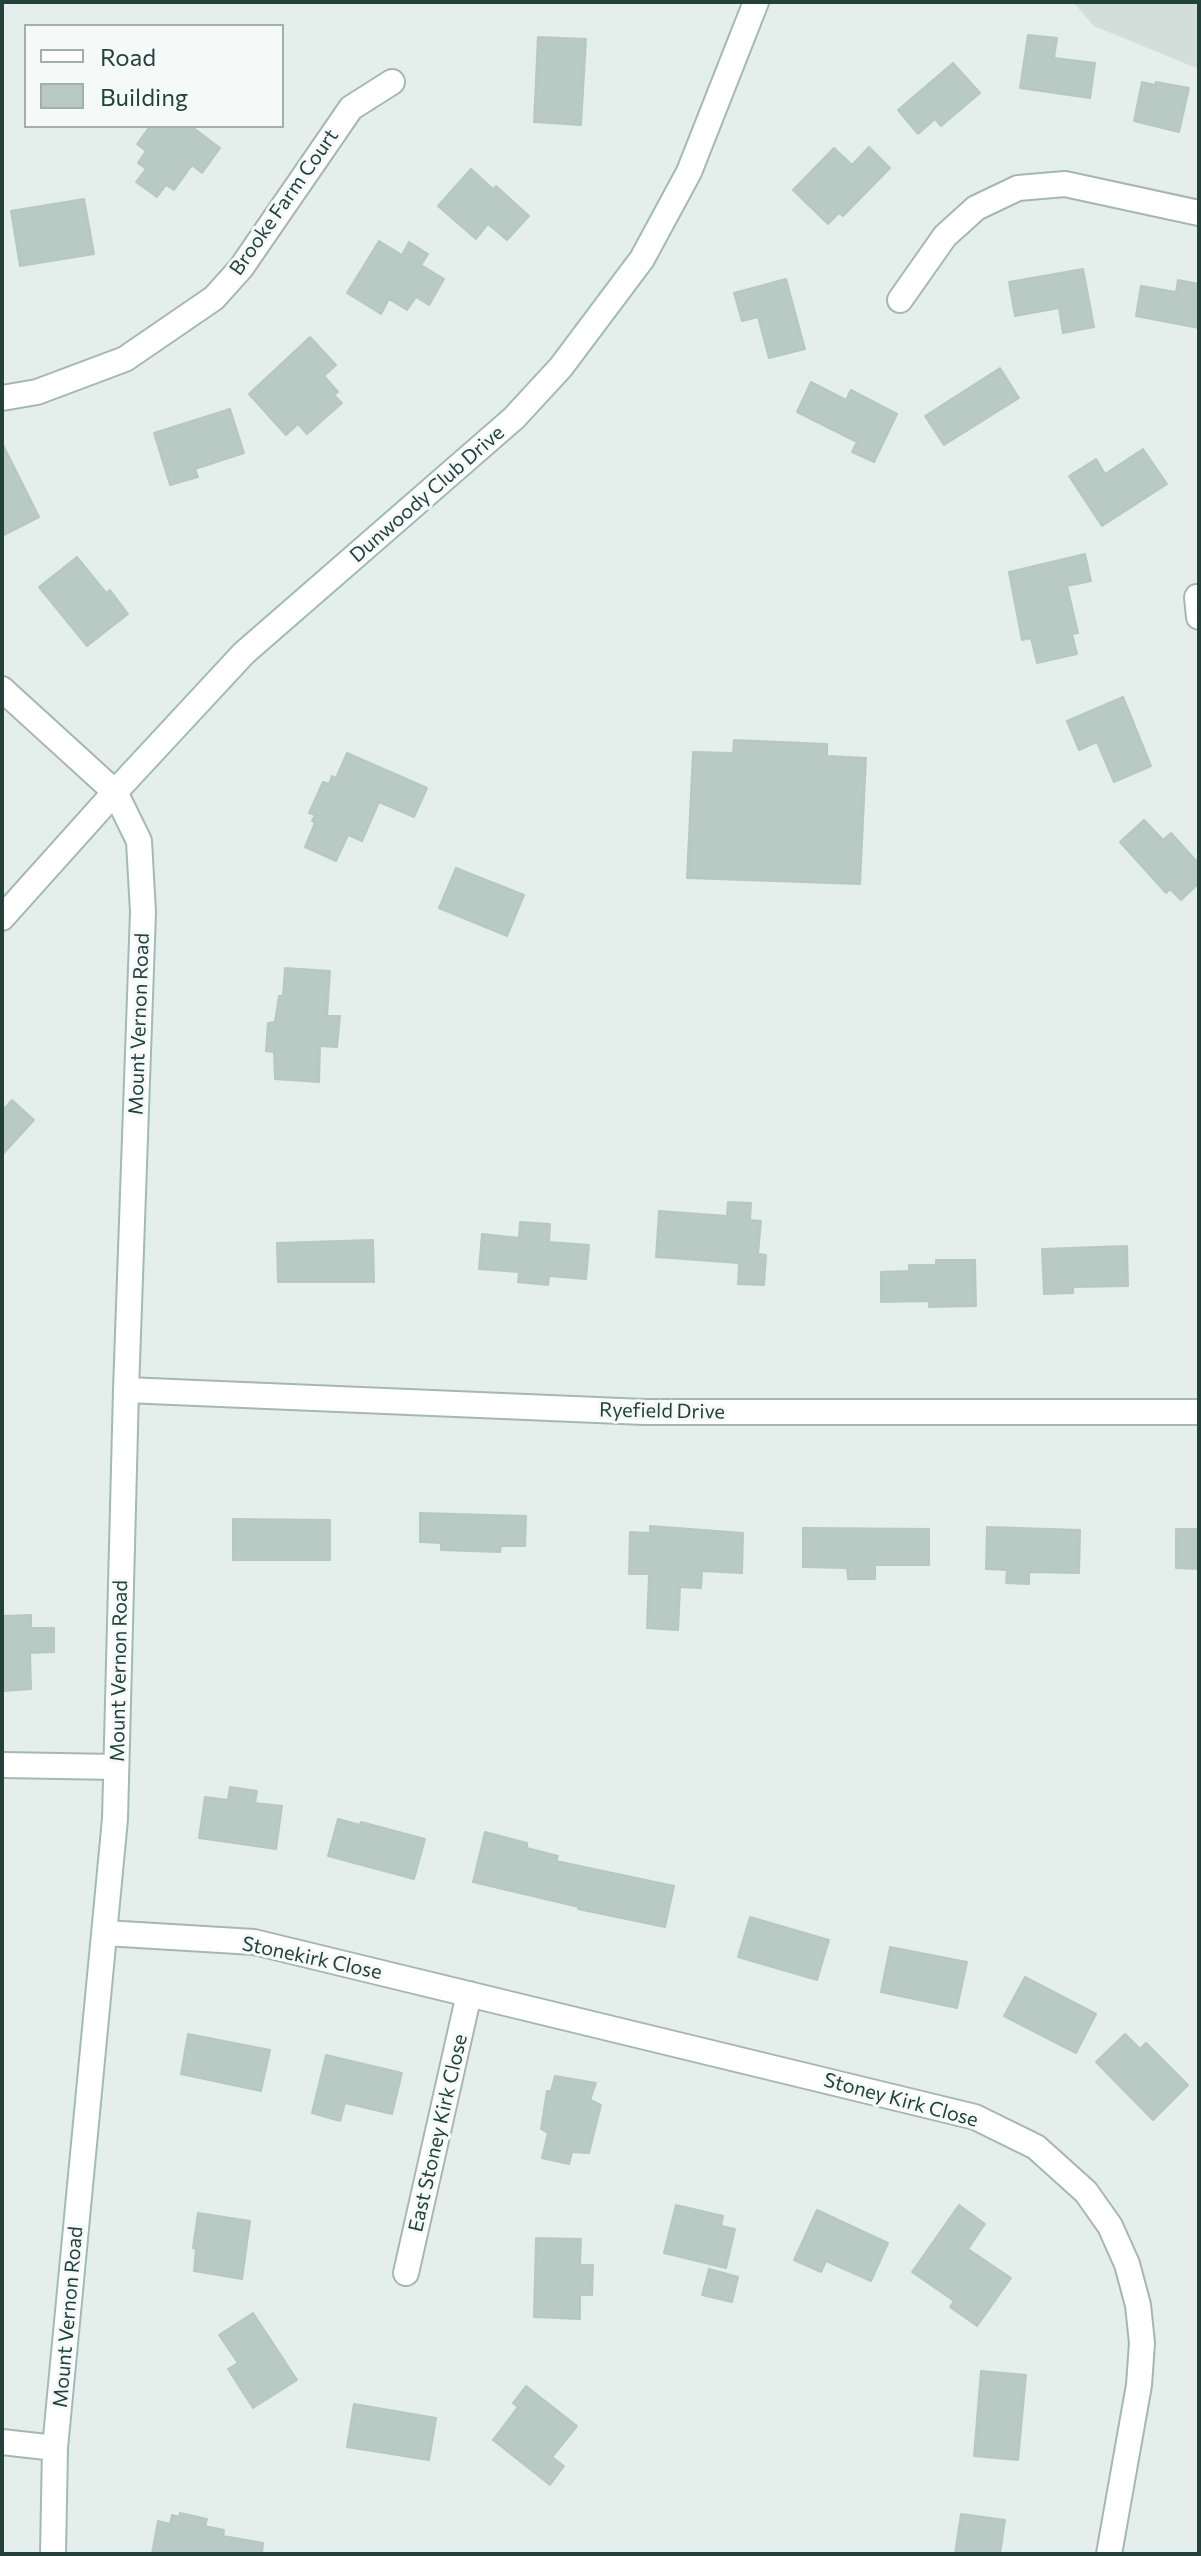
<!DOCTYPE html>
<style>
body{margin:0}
#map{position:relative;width:1201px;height:2556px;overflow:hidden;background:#e4eeea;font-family:Commissioner,sans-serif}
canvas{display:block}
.frame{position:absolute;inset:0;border:4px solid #22413b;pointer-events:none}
.legend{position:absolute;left:24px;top:24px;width:260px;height:104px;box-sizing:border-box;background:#f5faf8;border:2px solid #a1b0ac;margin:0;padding:10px 14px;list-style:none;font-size:24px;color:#22413b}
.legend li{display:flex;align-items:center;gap:16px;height:40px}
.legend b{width:40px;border:2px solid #a1b0ac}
</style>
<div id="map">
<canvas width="1201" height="2556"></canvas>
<div class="frame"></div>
<ul class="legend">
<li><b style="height:10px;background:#fff"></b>Road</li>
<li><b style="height:22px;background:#b9c9c4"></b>Building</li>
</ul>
</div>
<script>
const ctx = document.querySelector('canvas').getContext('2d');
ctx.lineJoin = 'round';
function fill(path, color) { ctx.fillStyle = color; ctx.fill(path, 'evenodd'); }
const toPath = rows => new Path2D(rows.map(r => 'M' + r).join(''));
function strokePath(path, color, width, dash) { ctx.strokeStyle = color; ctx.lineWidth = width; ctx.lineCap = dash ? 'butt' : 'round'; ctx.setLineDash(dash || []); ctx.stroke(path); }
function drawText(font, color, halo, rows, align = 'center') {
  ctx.font = font + ' Commissioner,sans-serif'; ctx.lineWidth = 6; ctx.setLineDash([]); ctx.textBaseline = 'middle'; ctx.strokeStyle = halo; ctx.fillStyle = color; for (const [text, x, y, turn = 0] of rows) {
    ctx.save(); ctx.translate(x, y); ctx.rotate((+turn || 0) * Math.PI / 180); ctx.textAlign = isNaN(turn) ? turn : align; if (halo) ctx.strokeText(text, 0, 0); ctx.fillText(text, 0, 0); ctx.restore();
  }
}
const built = toPath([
 [1073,2,1199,2,1199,69,1094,26]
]);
const building = toPath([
 [1028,35,1057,38,1054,58,1095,63,1090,98,1020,88,1028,35],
 [538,37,586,39,581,125,534,122,538,37],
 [953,63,980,93,941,126,935,119,918,134,898,110,953,63],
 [1142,82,1155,85,1156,82,1189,88,1179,132,1134,121,1142,82],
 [150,126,191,126,220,148,202,173,192,165,174,190,166,185,157,197,136,182,146,169,138,163,146,151,137,144,150,126],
 [869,147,890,168,843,216,839,213,828,224,793,190,834,148,852,165,869,147],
 [471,169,493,189,496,186,529,216,507,240,488,224,476,239,438,206,471,169],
 [84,199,94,254,20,266,11,211,84,199],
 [379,241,402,255,409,242,428,254,421,265,444,279,429,305,416,297,407,310,389,299,381,314,347,293,379,241],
 [1083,269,1094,327,1063,333,1059,308,1015,316,1009,282,1083,269],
 [786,279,805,349,769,358,758,317,742,321,734,293,786,279],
 [1178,280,1199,284,1199,328,1136,316,1141,286,1176,292,1178,280],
 [310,337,336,365,324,376,338,392,334,395,342,403,307,434,298,424,286,435,249,394,310,337],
 [1000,368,1019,398,944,445,925,416,1000,368],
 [811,382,846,400,851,390,897,414,874,462,852,452,857,442,797,412,811,382],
 [230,409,244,453,195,469,198,477,170,485,154,433,230,409],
 [2,443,39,517,2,536,2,443],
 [1143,449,1167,484,1102,526,1069,476,1096,459,1105,474,1143,449],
 [1085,554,1091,581,1067,586,1078,633,1072,634,1077,654,1037,663,1031,638,1022,640,1009,572,1085,554],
 [77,557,106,593,110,590,128,614,87,646,39,587,77,557],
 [1123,697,1151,766,1114,782,1097,742,1079,750,1067,721,1123,697],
 [734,740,827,744,827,756,866,758,860,884,687,878,693,752,733,753,734,740],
 [347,753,427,788,414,817,379,802,362,841,348,835,336,861,305,847,315,823,312,821,315,815,309,813,323,782,329,784,332,776,336,778,347,753],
 [1144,820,1163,840,1171,833,1199,864,1199,883,1181,900,1170,889,1166,893,1120,842,1144,820],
 [456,868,524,895,507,936,439,908,456,868],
 [285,968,330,971,327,1016,340,1016,337,1047,320,1046,319,1082,275,1079,274,1052,266,1051,268,1023,275,1022,279,996,283,996,285,968],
 [12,1100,34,1120,2,1155,2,1111,12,1100],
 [728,1202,751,1203,750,1220,761,1221,758,1254,766,1255,764,1285,738,1284,739,1263,656,1257,659,1211,727,1216,728,1202],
 [520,1222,550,1224,549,1242,589,1245,586,1279,549,1276,548,1285,518,1282,519,1272,479,1269,482,1234,519,1238,520,1222],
 [373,1240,374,1282,278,1282,277,1243,373,1240],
 [1127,1246,1128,1286,1073,1287,1073,1293,1044,1294,1042,1249,1127,1246],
 [936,1260,975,1260,976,1306,929,1307,929,1301,881,1302,881,1272,909,1271,909,1265,936,1265,936,1260],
 [420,1513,526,1516,525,1546,501,1546,500,1552,441,1550,441,1543,420,1542,420,1513],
 [233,1519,330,1520,330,1560,233,1560,233,1519],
 [650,1526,743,1533,742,1573,702,1571,701,1588,680,1587,678,1630,647,1628,649,1574,629,1574,630,1532,650,1533,650,1526],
 [987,1527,1080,1530,1079,1573,1029,1572,1029,1584,1006,1583,1007,1570,986,1569,987,1527],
 [803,1528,929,1529,929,1565,875,1565,875,1579,848,1579,847,1568,803,1567,803,1528],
 [1176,1529,1199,1529,1199,1569,1176,1568,1176,1529],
 [31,1615,31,1628,54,1628,54,1652,30,1653,31,1689,2,1691,2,1616,31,1615],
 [230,1787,257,1791,255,1803,282,1806,276,1849,199,1838,205,1797,228,1800,230,1787],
 [338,1819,360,1825,361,1822,425,1839,414,1879,328,1856,338,1819],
 [485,1832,527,1843,527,1848,558,1856,556,1861,674,1886,665,1927,578,1909,579,1907,473,1882,485,1832],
 [750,1917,829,1940,817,1980,738,1957,750,1917],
 [890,1947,967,1962,957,2008,881,1992,890,1947],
 [1025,1977,1096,2014,1076,2053,1004,2016,1025,1977],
 [188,2034,270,2050,261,2091,181,2074,188,2034],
 [1125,2034,1140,2049,1146,2043,1188,2085,1153,2120,1096,2062,1125,2034],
 [326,2055,402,2073,392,2114,345,2103,340,2121,312,2113,326,2055],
 [555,2076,596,2083,590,2100,601,2105,589,2153,572,2152,569,2164,542,2158,548,2133,541,2129,547,2091,551,2091,555,2076],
 [676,2205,723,2216,721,2226,735,2229,726,2268,664,2253,676,2205],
 [959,2205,985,2224,968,2249,1011,2278,977,2326,950,2307,954,2301,912,2272,959,2205],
 [817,2210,888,2243,871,2281,826,2261,821,2272,794,2260,817,2210],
 [198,2213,250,2221,242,2279,194,2271,196,2249,193,2248,198,2213],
 [536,2238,581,2239,580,2265,593,2265,592,2295,580,2295,580,2319,534,2317,536,2238],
 [709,2269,738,2277,732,2302,702,2295,709,2269],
 [253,2313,297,2380,253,2408,228,2369,238,2363,219,2335,253,2313],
 [981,2371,1026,2375,1018,2460,974,2456,981,2371],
 [526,2386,577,2426,552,2457,564,2466,550,2485,493,2440,518,2407,513,2403,526,2386],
 [354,2404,436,2418,429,2460,347,2447,354,2404],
 [180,2513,207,2519,205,2526,224,2530,223,2536,263,2543,262,2554,152,2554,158,2521,170,2524,172,2515,179,2517,180,2513],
 [961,2514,1005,2520,1000,2554,955,2554,961,2514]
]);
const minor = toPath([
 [900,300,945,236,976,208,1018,188,1065,184,1199,213],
 [2,398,37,392,125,359,214,298,241,268,351,108,392,82],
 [1197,597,1199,617],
 [2,689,115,792],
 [126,1390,644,1412,1199,1412],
 [2,1765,116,1767],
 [105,1933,254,1942,975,2117,1036,2147,1086,2192,1110,2226,1127,2264,1138,2305,1142,2343,1139,2385,1109,2554],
 [406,2273,469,1994],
 [2,2442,55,2448]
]);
const tertiary = toPath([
 [2,918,115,792]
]);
const secondary = toPath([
 [53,2554,55,2448,115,1819,126,1390,143,912,139,841,115,792,244,653,514,418,561,367,642,259,689,172,756,2]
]);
const streetNames = [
 ["Brooke Farm Court",284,202,-55],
 ["Dunwoody Club Drive",427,494,-41],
 ["Mount Vernon Road",139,1024,-88],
 ["Ryefield Drive",662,1411,1],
 ["Mount Vernon Road",119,1671,-89],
 ["Stonekirk Close",312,1958,12],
 ["Stoney Kirk Close",901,2100,15],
 ["East Stoney Kirk Close",438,2133,-77],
 ["Mount Vernon Road",68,2317,-85]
];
fill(built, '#d2ded9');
fill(building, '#b9c9c4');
strokePath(building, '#b6c8c2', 2);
strokePath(minor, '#a6b7b2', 28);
strokePath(tertiary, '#a6b7b2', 28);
strokePath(secondary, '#a1bbb4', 28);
strokePath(minor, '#fff', 24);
strokePath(tertiary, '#fff', 24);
strokePath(secondary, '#fff', 24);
drawText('20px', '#22413b', '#f5faf8', streetNames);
</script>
